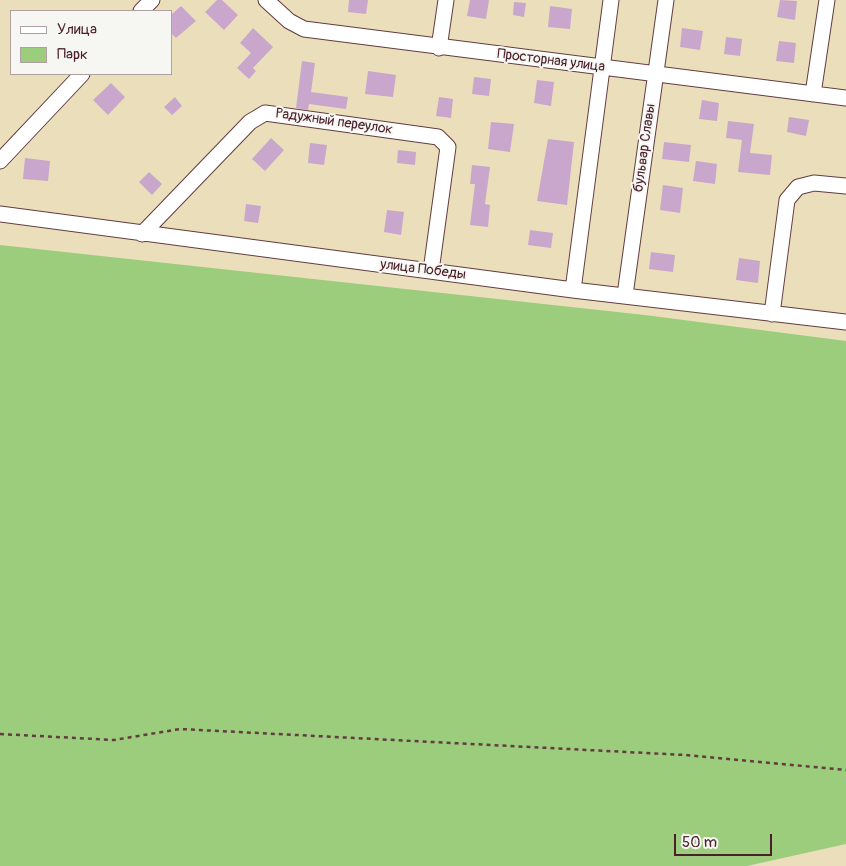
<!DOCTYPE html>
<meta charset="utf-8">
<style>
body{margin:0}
#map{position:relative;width:846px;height:866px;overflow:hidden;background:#ebdfbb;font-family:Pangolin,sans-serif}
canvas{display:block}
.legend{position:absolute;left:10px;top:10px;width:162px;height:65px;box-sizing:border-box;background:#f6f6f2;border:1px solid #b1a0a2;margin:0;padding:6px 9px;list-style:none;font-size:15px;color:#4a1f2b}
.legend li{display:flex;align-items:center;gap:10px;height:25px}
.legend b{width:25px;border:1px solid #b1a0a2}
.scale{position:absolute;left:674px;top:834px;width:98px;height:22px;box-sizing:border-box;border:2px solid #4a1f2b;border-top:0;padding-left:6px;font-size:15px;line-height:18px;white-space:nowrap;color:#4a1f2b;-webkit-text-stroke:4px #f6f6f2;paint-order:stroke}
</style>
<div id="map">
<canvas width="846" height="866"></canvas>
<ul class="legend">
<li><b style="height:6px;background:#fff"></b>Улица</li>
<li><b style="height:14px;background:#9ccd7c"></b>Парк</li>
</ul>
<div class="scale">50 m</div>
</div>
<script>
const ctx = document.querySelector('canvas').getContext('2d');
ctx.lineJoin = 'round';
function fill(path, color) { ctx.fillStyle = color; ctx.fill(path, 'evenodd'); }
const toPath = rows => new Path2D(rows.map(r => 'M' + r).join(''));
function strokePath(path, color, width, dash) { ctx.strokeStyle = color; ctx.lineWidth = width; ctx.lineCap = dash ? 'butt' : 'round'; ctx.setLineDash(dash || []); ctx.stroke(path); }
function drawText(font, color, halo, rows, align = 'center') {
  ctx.font = font + ' Pangolin,sans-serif'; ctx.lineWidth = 4; ctx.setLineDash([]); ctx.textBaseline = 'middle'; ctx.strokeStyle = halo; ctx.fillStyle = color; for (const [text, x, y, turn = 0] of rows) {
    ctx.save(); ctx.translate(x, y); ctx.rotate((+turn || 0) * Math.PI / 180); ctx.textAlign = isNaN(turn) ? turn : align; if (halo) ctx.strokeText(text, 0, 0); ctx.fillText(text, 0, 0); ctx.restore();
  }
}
const green = toPath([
 [0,245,645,315,846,341,846,844,747,866,0,866]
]);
const building = toPath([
 [217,0,222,0,238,15,224,30,205,12],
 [349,0,368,0,366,14,348,12],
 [470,0,489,0,486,19,467,16],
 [780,0,797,1,795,20,777,17],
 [514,2,526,3,524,17,513,15],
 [181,6,196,21,176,38,171,33,171,15],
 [550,6,572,9,570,29,548,27],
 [253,28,273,47,253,68,256,71,249,79,237,68,251,53,240,43],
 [682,28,703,31,700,50,680,47],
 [726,37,742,39,740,56,724,54],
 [779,41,796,43,794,63,776,61],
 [302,61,315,63,311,92,348,97,346,109,309,104,308,110,296,108],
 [368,71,396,75,393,97,365,94],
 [474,77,491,79,489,96,472,94],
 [537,80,554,82,551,106,534,103],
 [111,83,125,97,108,115,93,100],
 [175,97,182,106,172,115,164,107],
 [439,97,453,99,451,118,436,116],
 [702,100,719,103,717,121,699,119],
 [789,117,809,120,806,136,787,132],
 [728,121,754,124,750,153,772,155,770,175,738,172,742,140,726,138],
 [491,122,514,124,510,152,488,149],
 [271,138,284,150,265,171,252,159],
 [548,139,574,142,567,205,537,201],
 [664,142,691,145,689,162,662,159],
 [310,143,327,145,324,165,308,163],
 [398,150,416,152,415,165,397,163],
 [25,158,50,161,48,181,23,179],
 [696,161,717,164,715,184,693,181],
 [472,165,490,167,485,204,490,205,488,227,470,225,475,184,470,184],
 [149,172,162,184,152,195,139,182],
 [663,185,683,188,680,213,660,210],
 [246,204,261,206,258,223,244,221],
 [387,210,404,212,401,235,384,232],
 [530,230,553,233,551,248,528,245],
 [651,252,675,255,673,272,649,269],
 [739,258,760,261,758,283,736,280]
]);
const path = toPath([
 [0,734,114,740,180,729,685,755,846,770]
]);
const street = toPath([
 [266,0,289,21,304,29,846,98],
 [141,11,152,0],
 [439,48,446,0],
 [813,94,827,0],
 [0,161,82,74],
 [0,214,573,290,846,322],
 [142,234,250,122,265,113,438,137,448,147,431,271],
 [573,290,611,0],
 [625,295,666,0],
 [772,314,787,200,798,187,814,183,846,186]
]);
const streetNames = [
 ["Просторная улица",551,61,7],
 ["Радужный переулок",334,122,8],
 ["бульвар Славы",645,148,-82],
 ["улица Победы",423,270,7]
];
fill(green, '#9ccd7c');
fill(building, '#c9a6cc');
strokePath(street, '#623c41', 17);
strokePath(path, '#623c41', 2.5, [4, 4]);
strokePath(street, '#fff', 15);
drawText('14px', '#4a1f2b', '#f6f6f2', streetNames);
</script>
